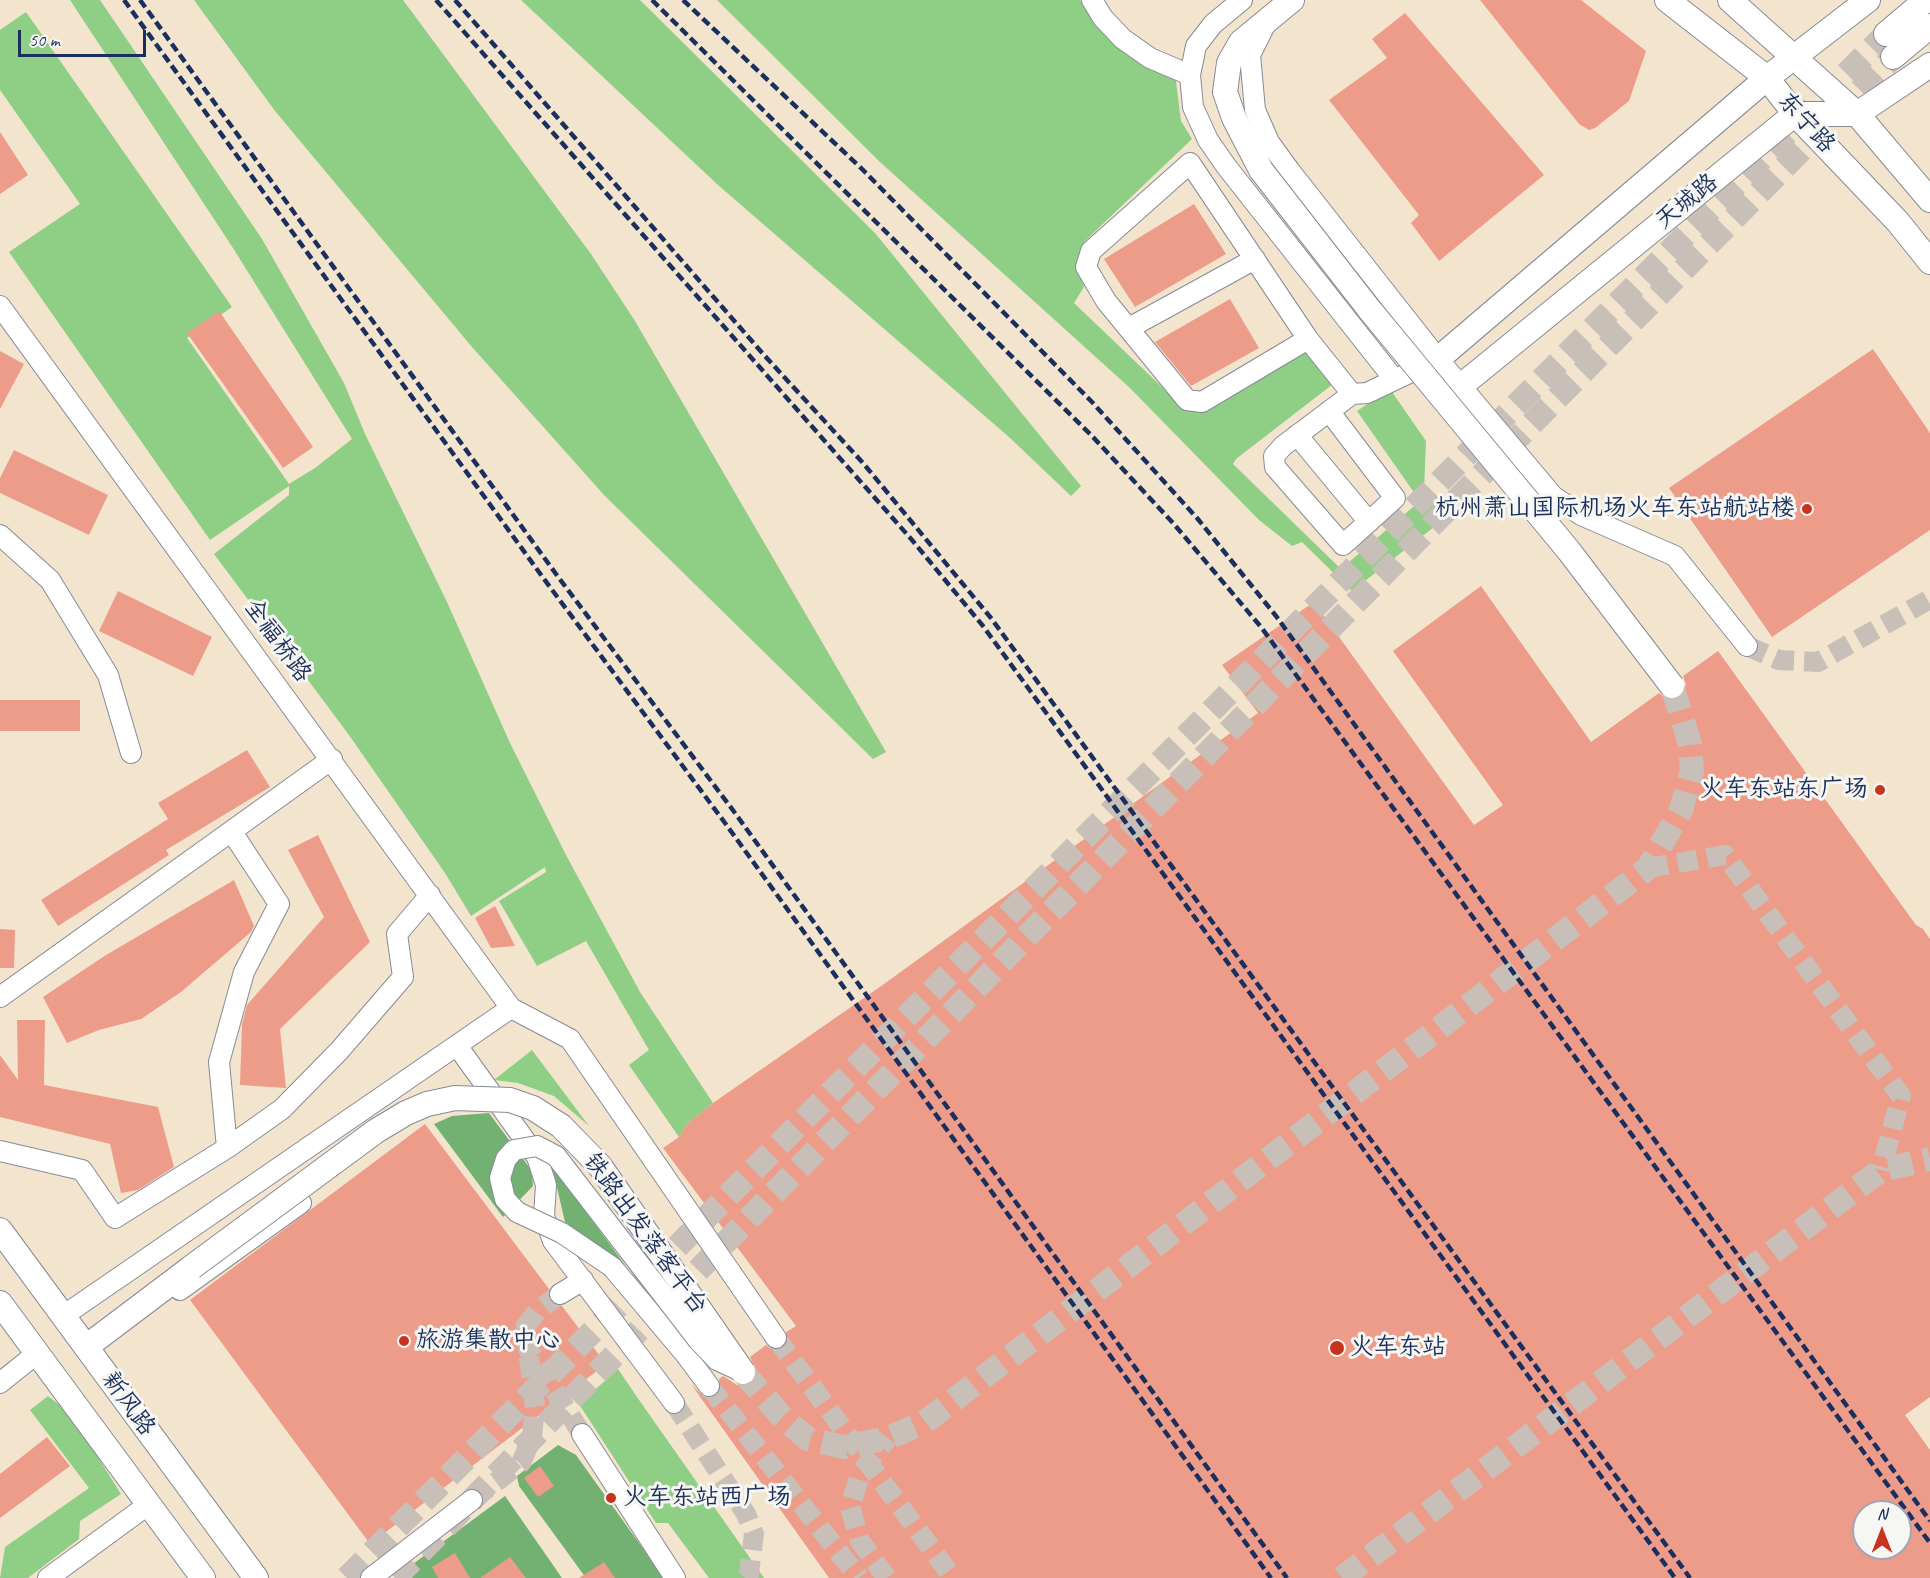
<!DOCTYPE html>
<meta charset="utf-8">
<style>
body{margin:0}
#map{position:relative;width:1930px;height:1578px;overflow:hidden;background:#f3e4ce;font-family:Caveat,sans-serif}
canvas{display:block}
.north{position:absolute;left:1852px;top:1500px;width:60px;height:60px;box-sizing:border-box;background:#f6f6f2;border:2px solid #9ea6b7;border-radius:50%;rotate:0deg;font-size:16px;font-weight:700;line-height:24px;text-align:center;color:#1b2f5e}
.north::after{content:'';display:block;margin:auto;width:21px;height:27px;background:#c8321e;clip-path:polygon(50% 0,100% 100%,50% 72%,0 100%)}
.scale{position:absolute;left:18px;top:30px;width:128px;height:27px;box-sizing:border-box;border:3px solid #1b2f5e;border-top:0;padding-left:8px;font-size:18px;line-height:21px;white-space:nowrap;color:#1b2f5e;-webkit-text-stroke:4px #f6f6f2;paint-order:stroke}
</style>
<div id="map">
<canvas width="1930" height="1578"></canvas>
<div class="north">N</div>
<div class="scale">50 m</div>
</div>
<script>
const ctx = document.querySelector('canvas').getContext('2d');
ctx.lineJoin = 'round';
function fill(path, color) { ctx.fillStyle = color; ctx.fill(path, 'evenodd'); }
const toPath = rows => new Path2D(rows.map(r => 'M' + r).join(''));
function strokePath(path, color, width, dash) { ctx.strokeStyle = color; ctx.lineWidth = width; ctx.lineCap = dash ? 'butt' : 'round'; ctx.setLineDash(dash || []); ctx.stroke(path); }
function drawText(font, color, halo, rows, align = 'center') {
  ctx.font = font + ' Caveat,"LXGW WenKai TC",sans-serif'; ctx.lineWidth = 6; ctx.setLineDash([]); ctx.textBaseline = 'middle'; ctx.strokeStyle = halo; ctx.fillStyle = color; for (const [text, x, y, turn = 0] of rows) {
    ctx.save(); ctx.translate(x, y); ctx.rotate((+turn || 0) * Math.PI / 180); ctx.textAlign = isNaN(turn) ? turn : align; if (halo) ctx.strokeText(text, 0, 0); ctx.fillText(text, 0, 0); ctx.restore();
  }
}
const green = toPath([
 [70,0,100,0,262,239,344,383,365,434,447,602,510,743,566,855,640,992,713,1103,687,1124,679,1137,629,1065,649,1050,586,941,537,966,499,901,546,872,545,867,471,916,445,873,349,735,214,554,289,495,289,486,210,540,9,252,80,204,0,90,0,30,26,12,232,307,187,338,289,484,315,468,352,439,233,248],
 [194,0,403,0,591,254,635,321,886,752,873,759,604,495,472,347,275,111],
 [521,0,640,0,875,233,1081,486,1071,496,1009,437,718,185],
 [717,0,1080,0,1100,27,1175,74,1181,121,1192,139,1085,241,1078,262,1084,287,1074,303,1184,408,1195,411,1206,409,1306,349,1333,384,1236,459,1233,464,1341,569,1420,501,1357,411,1390,389,1426,441,1424,490,1443,520,1352,591,1302,542,1292,546,1259,520,1130,388,880,162],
 [532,1050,589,1126,554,1096,518,1083,494,1080],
 [618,1369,637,1397,764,1578,709,1578,668,1523,656,1523,579,1404],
 [48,1396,70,1413,121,1494,80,1521,79,1539,28,1578,0,1578,5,1547,89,1488,30,1410]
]);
const forest = toPath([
 [489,1113,532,1171,533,1186,503,1217,434,1124,452,1116],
 [552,1166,608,1242,625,1265,565,1222],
 [558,1445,576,1455,664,1578,586,1578,519,1486,517,1476],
 [505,1496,562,1578,394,1578]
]);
const building = toPath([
 [1480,0,1581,0,1646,51,1629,101,1595,128,1589,130,1579,124],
 [1405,13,1544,175,1439,261,1411,223,1419,215,1329,100,1387,58,1372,39],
 [0,132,28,175,0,194],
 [1194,204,1226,254,1135,307,1104,259],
 [1230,299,1259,348,1191,386,1155,342],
 [219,311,313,447,283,468,187,333],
 [1873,349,1930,433,1930,530,1772,637,1669,488],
 [0,351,24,364,0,409],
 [14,450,108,495,89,535,0,493,0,478],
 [1481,586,1591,742,1659,693,1667,699,1680,698,1686,685,1683,676,1718,651,1916,925,1923,929,1930,939,1930,1397,1905,1415,1930,1450,1930,1578,829,1578,691,1384,704,1397,710,1398,720,1391,719,1379,723,1376,737,1385,751,1384,757,1371,750,1357,766,1345,771,1349,782,1348,787,1343,786,1332,796,1326,663,1148,679,1137,687,1124,713,1103,884,984,1258,713,1222,665,1314,602,1474,825,1503,805,1393,651],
 [1864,1512,1900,1512,1900,1548,1864,1548],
 [118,591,212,637,193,676,99,631],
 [0,700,80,700,80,731,0,731],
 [247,750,270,787,166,850,169,855,58,926,41,900,168,819,158,803],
 [318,835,370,942,280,1029,286,1088,240,1085,242,1024,247,1005,324,917,288,850],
 [234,880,254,926,251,932,181,992,141,1019,99,1030,67,1043,43,997,106,955],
 [495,906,515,946,491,948,475,918],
 [0,929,15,930,14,968,0,968],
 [17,1020,45,1020,44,1085,158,1107,174,1167,138,1190,121,1193,110,1144,0,1117,0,1055,18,1080],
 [425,1124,549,1289,550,1301,562,1306,606,1364,370,1544,190,1300],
 [47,1437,70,1466,0,1518,0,1474],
 [540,1466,554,1486,538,1497,524,1478],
 [455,1553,470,1578,438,1578,432,1567],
 [510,1557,526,1578,480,1578],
 [604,1562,615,1578,579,1578]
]);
const minorTunnel = toPath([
 [1747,646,1779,660,1818,662,1930,599],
 [1648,868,1725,855,1901,1096,1881,1170],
 [560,1294,538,1310,526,1326,528,1349,582,1434],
 [776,1338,953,1578],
 [709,1386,859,1578],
 [674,1403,746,1514,754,1534,749,1574,745,1578],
 [472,1500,521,1463,532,1437,535,1407,528,1349],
 [887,1578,860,1541,850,1507,861,1472,888,1438]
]);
const majorTunnel = toPath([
 [743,1372,782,1417,808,1439,844,1447,888,1438,925,1422,1648,868,1681,810,1692,771,1690,744,1672,686],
 [347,1578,1886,34],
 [395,1578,1893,57],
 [1342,1578,1881,1170,1930,1159]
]);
const minor = toPath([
 [1092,0,1103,18,1123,39,1150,58,1190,75],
 [1242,0,1213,24,1196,46,1190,75,1193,107,1208,140,1226,166,1394,379],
 [1266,23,1250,55,1255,110,1269,142,1290,171,1438,359,1553,496,1581,515,1675,556,1747,646],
 [0,306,511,1008,570,1039,776,1338],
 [1129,328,1255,259],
 [1308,339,1202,402,1187,400,1106,301,1086,267,1091,251,1190,163,1308,339,1352,394,1367,393,1430,363],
 [1329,411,1395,498,1343,545,1275,467,1274,456,1283,446,1352,394],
 [1297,435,1369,522],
 [0,535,50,580,108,675,131,753],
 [0,997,332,759],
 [458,1047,537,1157,546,1185,544,1216,553,1241,674,1403],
 [227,1148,219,1062,244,972,279,904,232,832],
 [0,1151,82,1170,115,1218,227,1148,282,1109,339,1051,403,977,397,934,430,895],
 [612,1267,686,1355,709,1386],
 [180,1290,301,1203],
 [560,1294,583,1280],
 [63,1316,511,1008],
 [0,1383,36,1354],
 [582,1434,675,1578],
 [48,1578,149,1504],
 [371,1578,472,1500]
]);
const major = toPath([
 [1667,0,1767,78,1795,114,1898,222,1930,262],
 [1730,0,1857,114,1930,200],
 [1886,34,1926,0],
 [1893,57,1930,26],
 [1261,170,1234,118,1225,92,1229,63,1241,42,1292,0],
 [1438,359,1767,78,1868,0],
 [1462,385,1795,114,1857,114,1930,65],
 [0,1230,256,1578],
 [0,1303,203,1578],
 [86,1347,192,1267]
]);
const rail = toPath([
 [124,0,544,579,725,823,1271,1578],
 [140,0,556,574,735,813,1287,1578],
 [436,0,912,540,983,626,1675,1578],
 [455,0,764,355,863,463,991,618,1690,1578],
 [652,0,1092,436,1173,523,1261,627,1930,1543],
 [683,0,861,168,1092,402,1197,518,1276,616,1930,1521]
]);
const minorBridge = toPath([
 [612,1267,562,1233,517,1212,505,1199,500,1178,506,1159,514,1150,537,1146,556,1156,698,1340,717,1360,743,1372]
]);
const majorBridge = toPath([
 [1261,170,1369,309,1569,551,1672,686],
 [192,1267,376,1131,406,1113,427,1104,455,1098,510,1100,533,1108,561,1126,600,1166,743,1372]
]);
const markers = [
 [1807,509,6,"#c8321e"],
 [1880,790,6,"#c8321e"],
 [404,1341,6,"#c8321e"],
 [1337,1348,8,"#c8321e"],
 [611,1498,6,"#c8321e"]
];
const streetNames = [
 ["东宁路",1806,123,48],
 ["天城路",1687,202,-39],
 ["全福桥路",277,641,54],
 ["铁路出发落客平台",645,1234,54],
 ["新风路",128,1404,54]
];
const poiNames = [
 ["杭州萧山国际机场火车东站航站楼",1795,509,"right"],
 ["火车东站东广场",1868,790,"right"],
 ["旅游集散中心",416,1341],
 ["火车东站",1350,1348],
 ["火车东站西广场",623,1498]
];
fill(green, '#8ece85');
fill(forest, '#72b172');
fill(building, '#ee9c8a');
strokePath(minorTunnel, '#c8c0b8', 20, [20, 10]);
strokePath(majorTunnel, '#c8c0b8', 24, [24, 12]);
strokePath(minor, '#878a96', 22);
strokePath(major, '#878a96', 26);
strokePath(minor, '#fff', 20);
strokePath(major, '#fff', 24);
strokePath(rail, '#1b2f5e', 4.5, [9, 4.5]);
strokePath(minorBridge, '#878a96', 22, []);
strokePath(majorBridge, '#878a96', 26, []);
strokePath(minorBridge, '#fff', 20);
strokePath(majorBridge, '#fff', 24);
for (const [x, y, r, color] of markers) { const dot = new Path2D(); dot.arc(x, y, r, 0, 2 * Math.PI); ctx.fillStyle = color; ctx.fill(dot); strokePath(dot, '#f6f6f2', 2); }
drawText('24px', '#1b2f5e', '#f6f6f2', streetNames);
drawText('24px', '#1b2f5e', '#f6f6f2', poiNames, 'left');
</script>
